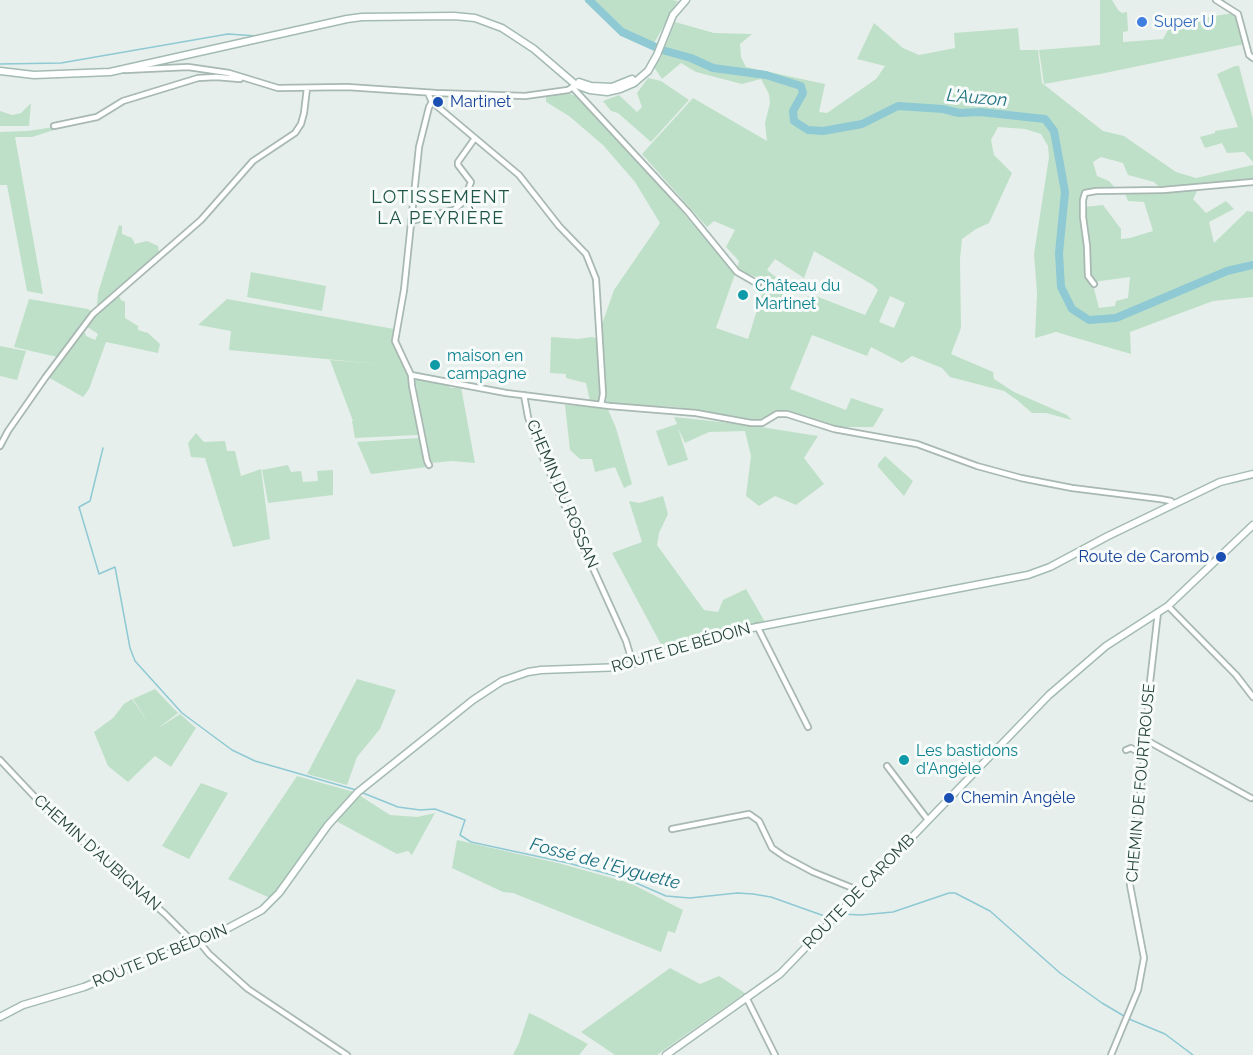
<!DOCTYPE html>
<meta charset="utf-8">
<style>
body{margin:0}
canvas{display:block;background:#e6efeb}
</style>
<canvas width="1253" height="1055"></canvas>
<script>
const ctx = document.querySelector('canvas').getContext('2d');
ctx.lineJoin = 'round';
function fill(path, color) { ctx.fillStyle = color; ctx.fill(path, 'evenodd'); }
const toPath = rows => new Path2D(rows.map(r => 'M' + r).join(''));
function strokePath(path, color, width, dash) { ctx.strokeStyle = color; ctx.lineWidth = width; ctx.lineCap = dash ? 'butt' : 'round'; ctx.setLineDash(dash || []); ctx.stroke(path); }
function drawText(font, color, halo, rows, align = 'center') {
  ctx.font = font + ' Raleway,sans-serif'; ctx.lineWidth = 6; ctx.setLineDash([]); ctx.textBaseline = 'middle'; ctx.strokeStyle = halo; ctx.fillStyle = color; for (const [text, x, y, turn = 0] of rows) {
    ctx.save(); ctx.translate(x, y); ctx.rotate((+turn || 0) * Math.PI / 180); ctx.textAlign = isNaN(turn) ? turn : align; if (halo) ctx.strokeText(text, 0, 0); ctx.fillText(text, 0, 0); ctx.restore();
  }
}
const green = toPath([
 [592,0,672,0,678,1,654,43,624,30],
 [1100,0,1112,0,1118,10,1122,13,1127,12,1128,31,1123,32,1123,42,1163,39,1168,30,1168,23,1234,13,1245,44,1100,74,1044,84,1039,50,1100,45],
 [675,22,714,33,752,34,740,44,741,57,746,67,825,84,819,112,827,113,876,79,885,66,857,59,874,23,903,48,919,55,955,48,954,33,1018,28,1020,50,1038,50,1042,83,1103,131,1124,136,1176,172,1196,178,1253,165,1253,178,1242,182,1200,185,1193,199,1206,213,1226,201,1234,209,1209,222,1214,243,1247,211,1253,212,1253,297,1213,301,1130,332,1131,354,1056,332,1035,338,1037,293,1034,254,1049,157,1048,146,1041,134,1025,129,998,127,991,140,994,155,1012,173,989,223,976,229,962,239,960,259,961,328,951,354,993,372,994,379,1014,392,1067,415,1072,420,1046,413,1032,413,1017,400,1004,391,950,377,942,368,912,356,902,363,871,347,867,356,812,335,790,389,846,410,851,398,884,409,873,427,837,427,778,410,763,419,756,420,676,407,612,404,606,401,602,324,614,290,660,223,635,182,603,145,569,116,546,102,546,95,565,92,576,96,636,159,732,269,735,274,716,328,748,339,764,288,781,289,797,300,813,295,865,315,878,290,873,285,814,251,804,278,775,259,767,270,781,281,780,286,763,284,756,277,737,270,739,261,726,247,735,230,714,221,707,227,642,154,693,98,767,141,765,123,770,103,769,94,761,79,742,84,696,72,681,63,662,79,654,67,661,58],
 [1101,157,1123,163,1128,175,1154,182,1162,190,1124,191,1128,201,1144,202,1153,231,1130,238,1121,239,1121,229,1103,205,1084,207,1089,276,1093,282,1130,277,1128,298,1116,301,1115,306,1099,308,1093,285,1086,276,1085,246,1081,217,1082,198,1085,192,1116,189,1109,181,1097,176,1093,162],
 [890,296,905,303,894,328,879,322],
 [1235,66,1239,66,1253,119,1253,162,1244,152,1227,153,1222,143,1205,148,1200,137,1215,133,1215,131,1238,127,1217,74],
 [648,78,661,81,689,100,651,142,618,113,611,111,603,101,619,95,637,112,642,107,637,93],
 [31,103,29,126,0,126,0,111,12,115,21,113],
 [54,127,54,130,32,137,15,137,43,294,27,291,7,185,0,185,0,132,28,131],
 [119,225,122,226,122,234,132,238,135,244,147,241,158,246,159,252,106,301,97,306,98,293],
 [251,272,326,286,322,311,247,297],
 [118,294,121,300,125,302,125,318,138,326,138,330,148,333,160,344,158,353,106,342,89,389,83,397,48,377,84,330,86,336,95,340,98,334,86,326],
 [29,299,88,309,91,311,75,336,57,357,14,347],
 [227,299,394,329,395,350,406,367,419,433,417,435,355,438,352,421,353,421,330,360,379,364,229,350,231,331,198,325],
 [551,337,578,339,592,337,598,339,600,396,598,401,590,401,586,383,566,378,566,374,550,373],
 [0,346,26,351,17,380,0,376],
 [418,379,446,383,451,388,461,387,475,463,452,461,431,463,415,380],
 [565,405,607,407,616,428,632,484,624,488,615,467,595,472,592,459,580,459,570,450],
 [674,417,748,425,818,436,804,458,824,484,796,505,775,496,759,506,746,496,751,456,745,431,709,432,685,443,678,428,688,460,668,466,656,431,677,424],
 [196,433,204,442,225,441,227,451,235,451,241,476,261,469,270,539,233,547,205,458,191,457,188,443],
 [418,438,420,439,427,467,371,474,357,442],
 [885,456,913,481,904,496,878,467,878,464],
 [288,465,291,472,301,471,303,482,318,481,317,471,333,470,333,495,268,503,262,470],
 [663,496,668,514,659,533,657,545,704,610,718,612,723,600,746,589,765,622,725,629,664,650,612,553,642,542,629,501,639,503],
 [357,679,396,690,380,729,357,757,347,785,307,774],
 [155,689,178,713,157,729,180,714,196,728,171,767,155,756,128,782,108,766,94,732,113,718,124,704,132,699,149,724,133,699],
 [297,776,354,792,335,812,279,889,270,898,228,879],
 [201,783,228,793,189,859,162,846],
 [359,795,390,815,417,817,435,813,412,855,408,851,397,854,336,821],
 [457,840,558,863,630,883,683,910,675,933,668,931,661,952,513,893,503,892,452,868],
 [670,968,700,984,719,976,745,993,657,1055,615,1055,581,1032],
 [529,1013,542,1019,588,1044,579,1055,513,1055,519,1043]
]);
const stream = toPath([
 [0,64,61,63,228,34,257,36],
 [103,448,90,501,79,507,99,574,115,567,130,648,135,661,182,713,232,750,255,761,356,790],
 [363,793,398,807,420,810,435,809,465,820,460,835,471,842,568,863,627,879,666,896,690,898,737,893,753,894,771,897,830,918],
 [835,921,842,914,861,915,893,912,949,893,955,893,990,911,1060,973,1102,1003,1124,1016],
 [1129,1019,1165,1034,1193,1055]
]);
const river = toPath([
 [589,0,622,32,662,50,691,58,713,68,766,75,801,86,803,93,793,111,794,121,808,130,823,131,862,124,898,106,943,109,959,113,980,112,1045,119,1054,131,1065,192,1059,253,1061,287,1072,309,1089,320,1116,318,1227,271,1253,265]
]);
const street = toPath([
 [1216,0,1238,14,1249,55,1253,58],
 [125,70,188,67,229,73,278,88,347,87,436,93,525,96,568,90,576,85],
 [573,88,688,212,737,272,758,284],
 [428,93,432,102,519,175,559,226,586,254,596,279,603,394,601,405],
 [54,126,97,117,123,101,198,78,216,77,240,79],
 [411,221,454,210,463,202,471,182,458,165,458,162,475,138],
 [1094,284,1088,276,1087,246,1083,217,1083,200,1085,193,1096,191,1163,190,1253,182],
 [411,375,506,393,610,406,696,413,751,423,762,423,777,414,787,414,834,429,917,444,977,466,1021,478,1072,488,1160,499,1171,501,1174,504],
 [524,395,528,417,540,451,626,641,633,664],
 [0,446,8,431,45,378,93,314,201,220,253,161,295,133,301,124,304,113,307,88],
 [429,465,427,461,412,386,411,375,395,341,404,290,419,147,429,107,432,102],
 [1168,606,1236,675,1253,697],
 [757,626,808,727],
 [1146,740,1251,798],
 [1126,750,1131,748,1145,756],
 [0,760,49,812,165,914,196,945],
 [887,766,928,820],
 [672,829,749,814,759,821,772,848,785,857,813,872,860,891],
 [200,943,209,954,248,989,347,1055],
 [746,997,775,1055],
 [1111,1055,1138,990,1144,958,1130,885,1146,740,1149,691,1158,612]
]);
const secondary = toPath([
 [0,71,34,75,110,72,347,19,362,17,454,16,475,18,502,28,534,49,576,85,590,90,607,92,620,89,634,83,648,71,657,55,673,15,686,0],
 [579,82,591,86,612,87,632,79],
 [0,1017,23,1005,84,987,149,960,200,943,262,910,279,893,328,825,358,792,473,700,502,681,528,672,541,670,623,667,703,639,726,633,1028,575,1050,567,1108,536,1220,482,1253,474],
 [666,1055,780,974,1049,695,1106,646,1168,606,1253,525]
]);
const markers = [
 [1142,22,6,"#3f7fe0"],
 [438,102,6,"#1a4fb4"],
 [743,295,6,"#0f9aa8"],
 [435,365,6,"#0f9aa8"],
 [1221,557,6,"#1a4fb4"],
 [904,760,6,"#0f9aa8"],
 [949,798,6,"#1a4fb4"]
];
const shopNames = [
 ["Super U",1154,22]
];
const transitNames = [
 ["Martinet",450,102],
 ["Route de Caromb",1209,557,"right"],
 ["Chemin Angèle",961,798]
];
const cultureNames = [
 ["Château du",755,286],
 ["Martinet",755,304],
 ["maison en",447,356],
 ["campagne",447,374],
 ["Les bastidons",916,751],
 ["d'Angèle",916,769]
];
const streetNames = [
 ["CHEMIN DU ROSSAN",562,494,67],
 ["ROUTE DE BÉDOIN",681,648,-16],
 ["CHEMIN DE FOURTROUSE",1141,783,-85],
 ["CHEMIN D'AUBIGNAN",97,853,42],
 ["ROUTE DE CAROMB",859,892,-46],
 ["ROUTE DE BÉDOIN",160,956,-22]
];
const waterNames = [
 ["L'Auzon",977,98,5],
 ["Fossé de l'Eyguette",605,864,15]
];
const neighbourhoodNames = [
 ["LOTISSEMENT",441,198],
 ["LA PEYRIÈRE",441,219]
];
fill(green, '#bfe0c8');
strokePath(stream, '#8ec9d4', 1.5);
strokePath(river, '#8ec9d4', 8);
strokePath(street, '#a8b8b2', 8);
strokePath(secondary, '#a4bbb3', 9);
strokePath(street, '#fff', 4.5);
strokePath(secondary, '#fff', 6);
for (const [x, y, r, color] of markers) { const dot = new Path2D(); dot.arc(x, y, r, 0, 2 * Math.PI); ctx.fillStyle = color; ctx.fill(dot); strokePath(dot, '#f7fbf9', 2); }
drawText('16px', '#366cbe', '#f7fbf9', shopNames, 'left');
drawText('16px', '#164399', '#f7fbf9', transitNames, 'left');
drawText('16px', '#0d838f', '#f7fbf9', cultureNames, 'left');
drawText('16px', '#24423a', '#f7fbf9', streetNames);
drawText('italic 18px', '#1c6f80', '#f7fbf9', waterNames);
ctx.letterSpacing = '1.5px';
drawText('18px', '#1f5548', '#f7fbf9', neighbourhoodNames);
ctx.letterSpacing = '0px';
</script>
